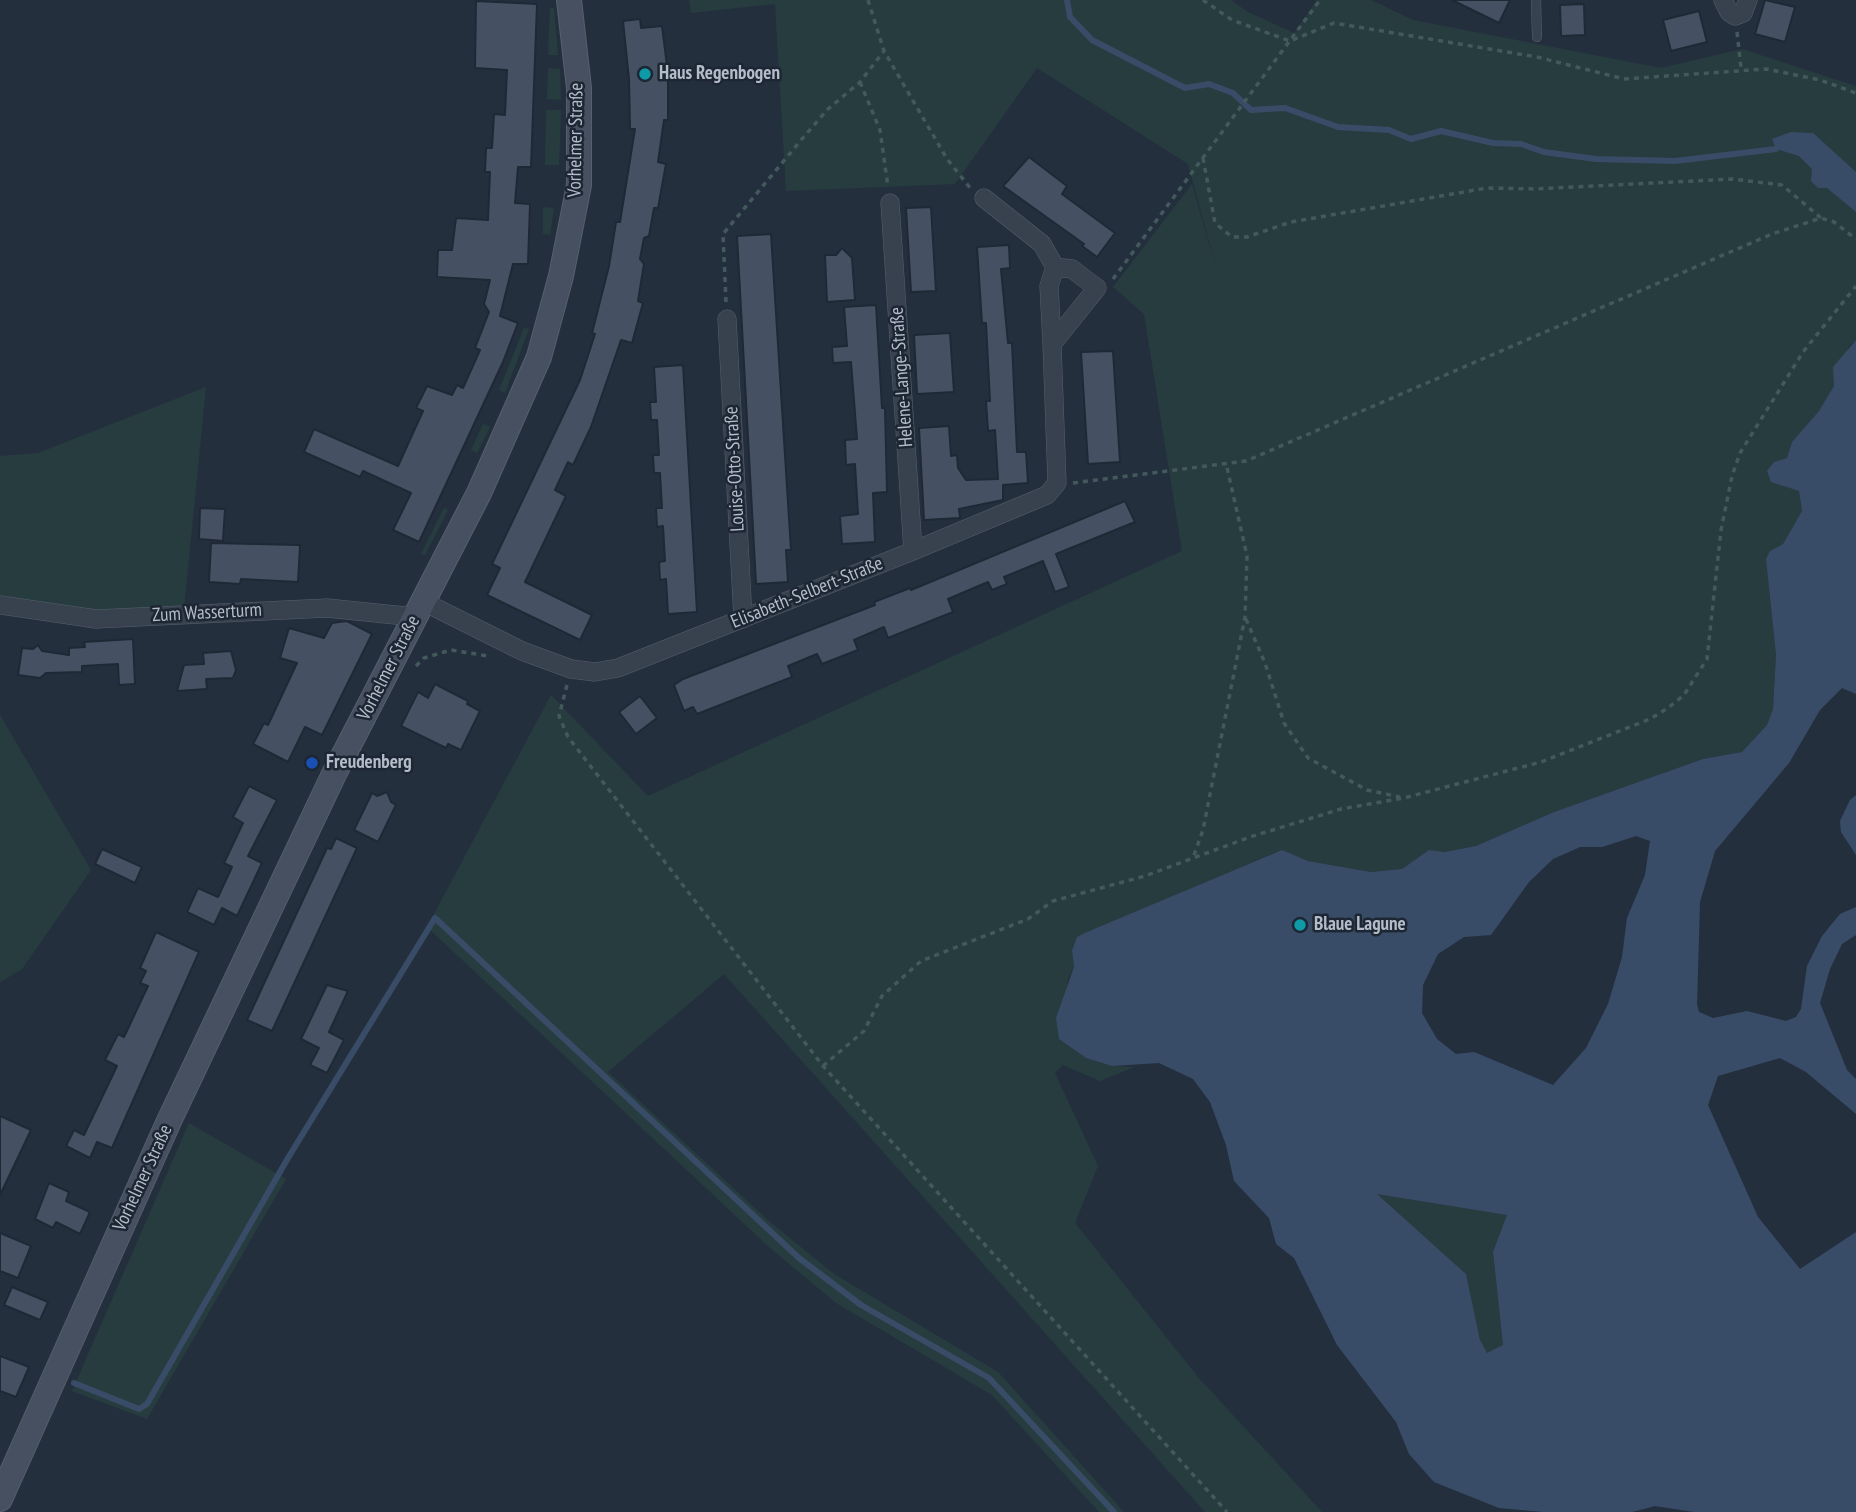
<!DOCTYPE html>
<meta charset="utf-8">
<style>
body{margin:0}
canvas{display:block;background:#242f3e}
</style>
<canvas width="1856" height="1512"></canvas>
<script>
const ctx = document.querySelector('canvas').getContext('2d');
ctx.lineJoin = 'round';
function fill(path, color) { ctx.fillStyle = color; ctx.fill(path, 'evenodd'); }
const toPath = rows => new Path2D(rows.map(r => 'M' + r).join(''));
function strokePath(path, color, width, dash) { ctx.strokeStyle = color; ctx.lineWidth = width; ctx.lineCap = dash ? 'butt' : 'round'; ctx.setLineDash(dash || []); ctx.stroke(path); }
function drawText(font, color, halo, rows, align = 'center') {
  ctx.font = font + ' "PT Sans Narrow",sans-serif'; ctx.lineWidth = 5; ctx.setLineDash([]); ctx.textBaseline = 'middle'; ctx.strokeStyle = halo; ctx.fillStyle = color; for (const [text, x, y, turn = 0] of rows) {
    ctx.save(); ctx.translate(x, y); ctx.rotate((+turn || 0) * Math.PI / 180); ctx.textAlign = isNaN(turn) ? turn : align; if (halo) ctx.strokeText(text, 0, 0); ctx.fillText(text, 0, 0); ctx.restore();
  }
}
const green = toPath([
 [689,0,1231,0,1248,12,1294,33,1317,0,1371,0,1413,20,1661,68,1742,49,1856,86,1856,340,1849,346,1834,386,1819,411,1792,442,1787,458,1774,462,1772,482,1799,491,1802,512,1783,544,1771,551,1766,559,1776,655,1773,709,1767,725,1742,752,1703,759,1554,812,1476,846,1444,852,1429,850,1402,869,1371,872,1308,861,1281,850,1077,937,1072,949,1074,967,1068,979,1059,1039,1086,1058,1112,1066,1134,1067,1100,1081,1063,1065,1055,1073,1098,1166,1075,1223,1198,1377,1322,1512,1205,1512,724,974,608,1072,770,1222,834,1274,998,1372,1124,1512,1099,1512,992,1395,836,1303,770,1248,427,927,551,695,648,796,1182,551,1144,314,1113,287,1192,184,1219,278,1188,164,1037,68,955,184,786,191,775,4,691,13],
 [550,8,554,8,558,55,548,55],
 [548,68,560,69,561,100,547,99],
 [546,110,561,110,559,165,545,165],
 [543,207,554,208,550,235,543,234],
 [524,328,529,329,505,393,499,390],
 [206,387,184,608,98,612,0,597,0,456,38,453],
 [483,424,490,427,477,453,471,450],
 [444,508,448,510,425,555,421,554],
 [0,715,91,870,22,969,0,982],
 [189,1123,286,1179,147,1419,72,1391],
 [1376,1193,1508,1215,1493,1252,1503,1345,1487,1354,1480,1340,1466,1274]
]);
const water = toPath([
 [1791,132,1813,133,1856,172,1856,212,1827,188,1818,188,1811,181,1812,169,1799,156,1776,149,1772,139],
 [1856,340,1856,694,1842,688,1820,710,1789,763,1715,851,1700,902,1697,1004,1699,1012,1713,1018,1747,1011,1786,1021,1796,1017,1801,1009,1807,966,1822,936,1840,914,1856,907,1856,935,1842,944,1830,969,1820,1003,1847,1070,1856,1079,1856,1114,1806,1072,1780,1058,1718,1076,1708,1105,1758,1217,1800,1269,1856,1232,1856,1512,1694,1512,1655,1506,1632,1512,1543,1512,1499,1508,1434,1482,1409,1454,1396,1422,1337,1345,1294,1258,1276,1244,1269,1218,1234,1181,1226,1145,1210,1102,1193,1079,1159,1063,1112,1066,1086,1058,1059,1039,1056,1018,1074,967,1072,950,1077,937,1087,932,1282,850,1308,861,1371,872,1402,869,1429,850,1445,852,1476,846,1554,812,1703,759,1742,752,1767,725,1773,709,1776,655,1766,559,1770,551,1783,544,1802,511,1799,491,1771,482,1767,471,1774,462,1787,458,1792,442,1819,411,1834,386,1833,367],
 [1636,836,1650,841,1645,875,1627,918,1622,957,1608,1004,1586,1048,1553,1085,1474,1052,1456,1054,1437,1039,1422,1013,1423,985,1438,954,1464,937,1491,935,1529,882,1553,859,1580,847,1602,847],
 [1377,1194,1507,1215,1493,1252,1503,1345,1487,1353,1480,1340,1466,1274],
 [1856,795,1856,855,1841,832,1840,821,1850,800]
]);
const stream = toPath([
 [1067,0,1070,17,1092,40,1185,88,1209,84,1233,93,1251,110,1285,108,1338,127,1389,130,1411,139,1441,131,1493,143,1521,144,1544,152,1596,159,1675,161,1776,149],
 [74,1383,139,1409,147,1404,288,1158,435,918,799,1258,861,1305,989,1378,1114,1512]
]);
const building = toPath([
 [1452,0,1510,0,1499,23,1452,0],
 [1765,0,1795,7,1785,42,1755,34,1765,0],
 [476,1,537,4,531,167,518,167,515,203,530,204,528,264,513,264,500,316,518,323,503,362,419,542,393,530,411,493,363,471,360,477,304,452,314,429,398,466,423,411,416,408,427,386,452,395,457,385,463,388,480,350,475,348,489,312,484,304,490,280,437,277,438,250,452,250,456,218,488,220,490,172,485,172,486,148,492,148,494,114,505,115,507,70,475,68,476,1],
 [1584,4,1585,35,1561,36,1560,5,1584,4],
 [1699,11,1707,42,1671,51,1663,20,1699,11],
 [640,19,641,28,662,26,668,74,668,120,664,120,658,162,666,164,658,208,654,208,649,236,644,238,640,259,644,264,638,301,643,303,632,343,621,340,591,427,573,465,568,462,555,490,566,496,525,582,592,615,580,640,487,595,500,568,492,564,580,380,595,334,592,333,609,266,616,222,620,222,635,129,630,129,629,79,623,21,640,19],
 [1029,157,1067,186,1062,194,1115,233,1097,257,1082,246,1084,244,1003,186,1029,157],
 [931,207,936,291,911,292,906,208,931,207],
 [771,234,791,550,786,550,788,582,756,584,737,236,771,234],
 [1009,245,1010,268,1001,269,1008,343,1012,343,1017,452,1026,452,1028,483,1003,485,1003,500,959,509,960,518,924,520,919,428,949,426,951,456,957,455,958,468,966,480,998,479,995,430,988,431,986,401,990,401,986,323,982,323,977,247,1009,245],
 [842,248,852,258,855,300,827,302,825,255,836,255,842,248],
 [876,305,882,408,885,408,887,492,873,493,875,542,842,544,840,516,858,514,855,464,846,465,845,440,857,439,851,362,833,363,832,347,847,346,844,307,876,305],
 [950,333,954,392,917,394,914,335,950,333],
 [1113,351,1120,462,1088,464,1081,352,1113,351],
 [683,365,697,612,668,614,666,579,660,580,659,562,665,561,663,526,657,527,656,508,662,508,660,473,654,473,653,455,659,455,657,420,651,420,650,402,656,402,654,367,683,365],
 [1125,501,1135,522,1056,554,1069,587,1055,592,1043,561,1004,577,1007,584,992,590,988,582,948,599,953,612,888,638,884,627,854,640,858,650,822,664,817,654,788,666,792,677,697,714,693,707,684,711,674,685,683,679,875,605,874,602,910,588,911,590,1125,501],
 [200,508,225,509,223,541,199,539,200,508],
 [211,543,300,545,298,582,241,579,240,584,209,582,211,543],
 [347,621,372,634,322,735,305,727,288,762,253,744,264,723,268,725,297,663,280,658,289,628,324,638,332,623,347,621],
 [133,639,135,684,119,685,118,664,82,666,82,672,46,673,40,678,18,675,22,648,33,649,38,645,42,651,69,655,69,648,85,647,84,642,133,639],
 [231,651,236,670,233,678,206,679,207,689,177,691,184,665,204,664,203,653,231,651],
 [435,684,468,701,467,704,480,711,461,750,448,744,446,748,401,726,418,692,428,698,435,684],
 [640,696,657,718,636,734,619,712,640,696],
 [249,786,277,800,248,856,262,863,237,916,222,908,214,925,187,912,198,888,218,897,232,867,224,863,243,823,233,817,249,786],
 [387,792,391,802,396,805,378,842,354,830,372,793,377,796,387,792],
 [336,838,357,848,272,1031,247,1020,327,848,331,849,336,838],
 [102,849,142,867,135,883,95,864,102,849],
 [156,932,199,952,112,1148,97,1142,90,1158,66,1146,74,1130,84,1135,117,1066,105,1060,118,1034,124,1037,148,986,140,983,146,971,140,968,156,932],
 [327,985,348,991,329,1032,344,1040,327,1073,310,1065,319,1048,301,1039,327,985],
 [0,1116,31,1130,0,1195,0,1116],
 [49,1183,69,1192,66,1201,90,1212,80,1234,56,1222,53,1228,35,1219,49,1183],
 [0,1233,31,1246,18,1278,0,1271,0,1233],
 [12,1287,48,1302,40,1320,4,1305,12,1287],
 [0,1356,29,1367,16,1397,0,1391,0,1356]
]);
const path = toPath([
 [868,0,884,51,947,159,971,189],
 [1203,0,1232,20,1290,41,1334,23,1537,57,1624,79,1766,69,1820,80,1856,93],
 [1737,32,1741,68],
 [860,82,880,130,888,187],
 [1203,158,1215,223,1232,237,1247,237,1291,222,1487,188,1536,189,1732,179,1782,185,1821,218],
 [1113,279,1320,0],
 [726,302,723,234,802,139,827,110,860,82,884,51],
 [1073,483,1246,461,1772,234,1821,218,1834,222,1856,239],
 [1246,619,1265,663,1284,723,1308,758,1367,790,1400,797],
 [416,666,424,658,451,650,488,656],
 [567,685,559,716,568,737,823,1066,1227,1512],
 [1194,855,1203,830,1245,617,1247,556,1226,463],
 [823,1066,864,1031,882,996,921,961,1028,919,1053,901,1145,876,1250,837,1341,809,1404,798,1541,762,1650,719,1668,708,1684,695,1707,659,1721,530,1732,476,1740,453,1803,352,1856,286]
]);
const lane = toPath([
 [1536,0,1537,37]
]);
const street = toPath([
 [1723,0,1729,12,1735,16,1743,13,1748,0],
 [984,198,1042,244,1055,267],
 [890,203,913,551],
 [727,319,743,619],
 [424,602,522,651,571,669,595,672,618,668,913,551,1047,495,1057,483,1052,344,1097,288,1072,269,1055,267,1049,286,1052,344],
 [0,605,96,619,327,608,415,617]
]);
const secondary = toPath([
 [0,1499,169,1121,335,772,479,493,539,357,561,276,579,185,579,88,569,0]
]);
const markers = [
 [645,74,7,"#0f9aa8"],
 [312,763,7,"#1a4fb4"],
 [1300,925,7,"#0f9aa8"]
];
const poiNames = [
 ["Haus Regenbogen",659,74],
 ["Freudenberg",326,763],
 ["Blaue Lagune",1314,925]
];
const streetNames = [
 ["Vorhelmer Straße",576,140,-89],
 ["Helene-Lange-Straße",902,377,-94],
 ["Louise-Otto-Straße",735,469,-93],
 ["Elisabeth-Selbert-Straße",807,593,-22],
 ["Zum Wasserturm",207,613,-3],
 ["Vorhelmer Straße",389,668,-63],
 ["Vorhelmer Straße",143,1178,-65]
];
fill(green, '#263c3f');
fill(water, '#394c67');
strokePath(stream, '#394c67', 6);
fill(building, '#455162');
strokePath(building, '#1f2835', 2);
strokePath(lane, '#565f6c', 10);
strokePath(street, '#565f6c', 19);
strokePath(secondary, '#565f6c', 26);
strokePath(path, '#44595c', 3.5, [5, 5]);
strokePath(lane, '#38414e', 9);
strokePath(street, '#38414e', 18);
strokePath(secondary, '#465061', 24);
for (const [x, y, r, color] of markers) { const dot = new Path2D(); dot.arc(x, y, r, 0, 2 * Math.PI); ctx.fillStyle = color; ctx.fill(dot); strokePath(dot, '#1d2633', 2.5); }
drawText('bold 19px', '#b4bcc9', '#1d2633', poiNames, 'left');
drawText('19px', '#b4bcc9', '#1d2633', streetNames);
</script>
